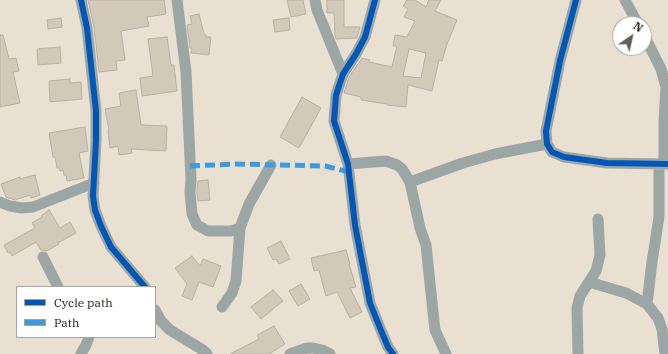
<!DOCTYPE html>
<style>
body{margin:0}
#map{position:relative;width:668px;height:354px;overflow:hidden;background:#e9e0d2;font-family:"IBM Plex Serif",serif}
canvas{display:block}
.legend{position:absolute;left:16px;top:286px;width:140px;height:52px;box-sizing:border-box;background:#fff;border:1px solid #a5a39f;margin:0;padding:5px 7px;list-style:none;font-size:12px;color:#1d180f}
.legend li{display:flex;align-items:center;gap:8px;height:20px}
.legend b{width:20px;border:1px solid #a5a39f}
.north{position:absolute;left:612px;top:16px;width:40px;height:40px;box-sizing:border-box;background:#fff;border:1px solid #a5a39f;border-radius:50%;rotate:34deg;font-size:11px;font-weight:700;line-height:16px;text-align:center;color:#1d180f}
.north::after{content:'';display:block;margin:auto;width:14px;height:18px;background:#645e53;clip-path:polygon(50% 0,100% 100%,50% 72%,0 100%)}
</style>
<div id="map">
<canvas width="668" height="354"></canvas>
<ul class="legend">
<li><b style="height:5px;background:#0057b8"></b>Cycle path</li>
<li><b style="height:5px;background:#3c9ade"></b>Path</li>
</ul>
<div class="north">N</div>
</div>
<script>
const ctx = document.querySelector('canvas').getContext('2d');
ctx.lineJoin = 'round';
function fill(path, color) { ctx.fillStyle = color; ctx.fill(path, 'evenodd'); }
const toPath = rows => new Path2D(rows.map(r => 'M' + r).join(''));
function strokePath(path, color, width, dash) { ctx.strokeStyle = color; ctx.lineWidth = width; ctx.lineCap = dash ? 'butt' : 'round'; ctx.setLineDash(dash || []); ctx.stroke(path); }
const building = toPath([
 [88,0,164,0,166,14,147,17,149,26,121,31,125,60,116,61,117,70,99,72,94,27,88,0],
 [287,0,303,0,306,14,291,17,287,0],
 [327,0,344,0,344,27,360,27,358,34,357,38,336,39,335,35,334,13,327,13,327,0],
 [407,0,415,0,426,7,429,0,441,0,435,11,457,20,447,44,442,61,439,60,432,91,408,85,406,107,387,105,387,104,361,100,361,97,344,93,349,77,362,58,370,60,369,62,392,67,397,46,393,46,395,35,407,37,415,21,404,17,408,9,403,6,407,0],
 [409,49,426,53,421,78,403,76,409,49],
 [199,14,204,34,206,35,206,37,211,37,209,55,191,53,192,48,190,48,187,25,192,24,190,16,199,14],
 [61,18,62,27,48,29,47,20,61,18],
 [289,18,290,30,275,32,273,20,289,18],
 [0,35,3,35,9,59,16,58,19,71,13,72,20,103,0,107,0,35],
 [167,37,171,65,174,65,177,91,142,96,140,78,153,76,148,39,167,37],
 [60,47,61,63,38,65,37,49,60,47],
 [70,79,70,83,81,82,82,99,50,102,49,81,70,79],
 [136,90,141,125,167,126,166,151,131,149,132,153,119,155,118,146,110,148,108,131,109,131,105,109,121,106,119,93,136,90],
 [302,97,321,108,299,148,280,137,302,97],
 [85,127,88,151,79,153,84,178,67,181,66,175,64,175,63,170,60,171,59,168,57,168,55,157,53,157,49,133,85,127],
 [35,175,40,195,31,198,30,195,15,200,6,197,1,184,20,177,20,179,35,175],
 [208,180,210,200,198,201,197,192,198,181,208,180],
 [49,210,60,228,70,222,76,233,58,243,59,244,47,251,41,250,36,242,12,256,10,252,8,253,4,245,35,228,32,223,42,217,41,216,49,210],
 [281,241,290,259,279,264,276,259,273,260,267,248,281,241],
 [346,250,350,264,349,264,356,287,350,288,362,312,350,318,337,292,326,296,319,270,314,271,311,258,346,250],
 [192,256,200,266,203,259,221,266,213,287,199,282,192,300,182,296,187,284,175,268,192,256],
 [301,284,310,299,298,306,289,291,301,284],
 [273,290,283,301,261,319,251,307,273,290],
 [274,326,285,344,269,354,230,354,259,339,257,335,274,326]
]);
const minor = toPath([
 [81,0,87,28,96,111,96,141,93,196,95,210,101,226,111,247,145,287],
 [177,0,186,72,191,180,190,192,192,214,197,225,208,231,231,231,240,228],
 [315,0,317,10,343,74],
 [375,0,365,37,356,54,343,74,336,95,334,121,348,164,355,225,370,303,380,328,388,347,393,354],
 [576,0,560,61,546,131,547,144,552,152,564,157,607,163,668,164],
 [625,0,638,24],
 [644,35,661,69,666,87,664,121,664,164],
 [348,164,386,161,397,165,402,169,410,182,420,228,426,245,433,312,435,330,446,354],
 [410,182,463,163,495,154,547,144],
 [0,202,10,206,22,208,33,207,94,183],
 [43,257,58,287],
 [589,282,626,293,647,304,658,318,662,329,665,354],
 [647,304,652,262,659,217,659,164],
 [222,307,232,293,236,281,240,228,249,204,271,165],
 [155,310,161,321,170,330,203,350,207,354],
 [81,354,86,345,89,337],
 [290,354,307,348,313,348,322,350,330,354],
 [578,354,577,308,580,296,596,271,600,255,598,219]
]);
const quiet = toPath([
 [190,166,235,164,325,166,349,172]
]);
const cycleway = toPath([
 [81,0,87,28,96,111,96,141,93,196,95,210,101,226,111,247,145,287],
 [375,0,365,37,356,54,343,74,336,95,334,121,348,164,355,225,370,303,380,328,388,347,393,354],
 [576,0,560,61,546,131,547,144,552,152,564,157,607,163,668,164]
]);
fill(building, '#d2c9b9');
strokePath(building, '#b7b0a5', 1);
strokePath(minor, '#9ca7a5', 11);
strokePath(quiet, '#3c9ade', 5, [10, 5]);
strokePath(cycleway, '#0057b8', 6);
</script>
